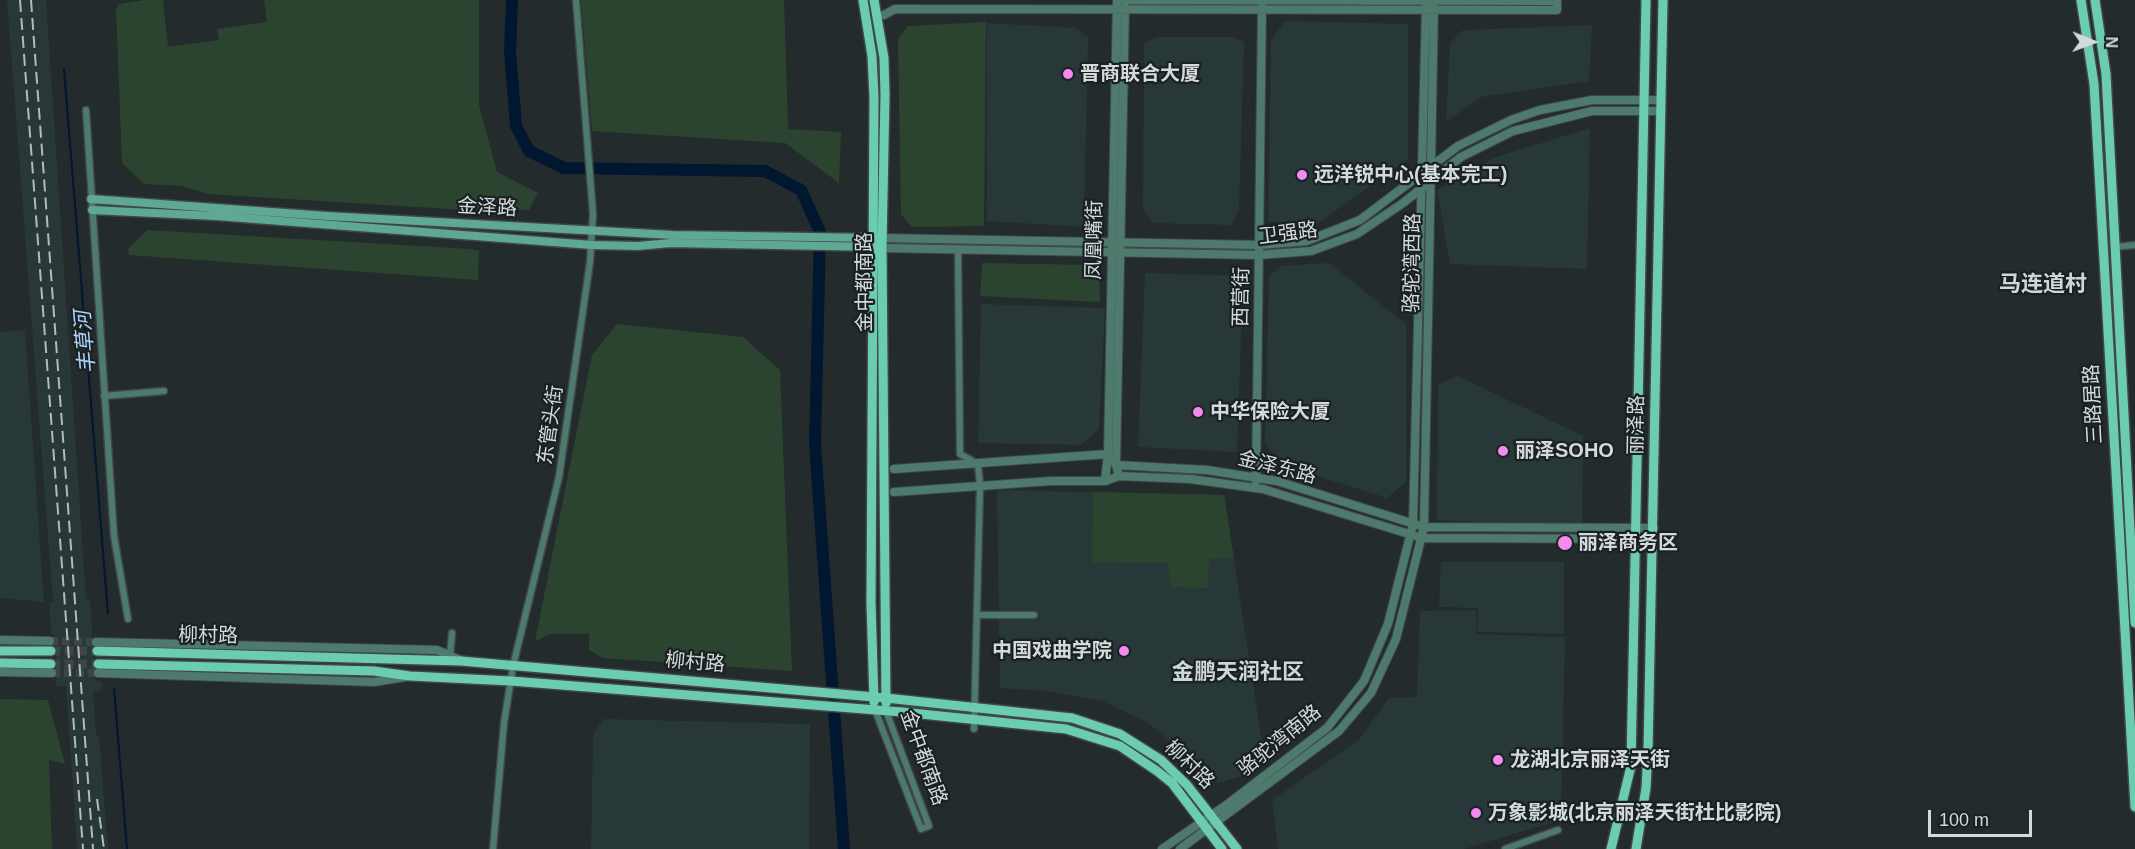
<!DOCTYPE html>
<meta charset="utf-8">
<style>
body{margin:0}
#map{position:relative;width:2135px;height:849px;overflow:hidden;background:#242b2c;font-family:Arial,sans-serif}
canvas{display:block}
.north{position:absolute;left:2063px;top:12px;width:60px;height:60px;-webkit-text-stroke:4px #1a2122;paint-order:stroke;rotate:91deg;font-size:16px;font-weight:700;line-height:24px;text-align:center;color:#d4d9d9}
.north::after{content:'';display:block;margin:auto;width:21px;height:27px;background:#d4d9d9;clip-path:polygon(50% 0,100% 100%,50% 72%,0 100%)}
.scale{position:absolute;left:1928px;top:810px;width:104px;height:27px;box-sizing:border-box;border:3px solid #d4d9d9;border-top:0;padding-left:8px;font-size:18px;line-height:21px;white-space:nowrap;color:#d4d9d9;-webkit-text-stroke:4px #1a2122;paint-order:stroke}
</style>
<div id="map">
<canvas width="2135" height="849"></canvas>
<div class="north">N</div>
<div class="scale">100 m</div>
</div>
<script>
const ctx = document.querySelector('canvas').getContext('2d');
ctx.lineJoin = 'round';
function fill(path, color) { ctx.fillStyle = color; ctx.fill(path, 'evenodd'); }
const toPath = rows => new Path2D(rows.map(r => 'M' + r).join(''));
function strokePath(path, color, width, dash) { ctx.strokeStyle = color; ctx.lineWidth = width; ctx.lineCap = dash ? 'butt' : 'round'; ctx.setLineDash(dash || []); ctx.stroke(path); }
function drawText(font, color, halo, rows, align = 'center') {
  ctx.font = font + ' Arial,"Noto Sans SC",sans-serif'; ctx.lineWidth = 4.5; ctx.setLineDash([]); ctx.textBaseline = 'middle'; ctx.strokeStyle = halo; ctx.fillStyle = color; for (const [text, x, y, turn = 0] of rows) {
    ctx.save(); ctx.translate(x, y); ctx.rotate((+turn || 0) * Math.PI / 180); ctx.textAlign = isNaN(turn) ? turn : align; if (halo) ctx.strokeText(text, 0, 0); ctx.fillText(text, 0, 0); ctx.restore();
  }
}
const built = toPath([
 [7,0,46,0,86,599,90,599,95,681,101,681,101,691,93,692,96,735,99,735,108,849,77,849,66,686,56,686,54,635,51,634,49,603,53,602],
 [1285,21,1408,24,1408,159,1317,224,1268,222,1271,40],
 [987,23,1076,28,1088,37,1084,227,987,221],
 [1592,25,1589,81,1481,97,1446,122,1450,43,1463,30],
 [1157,37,1232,37,1244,42,1239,210,1232,225,1154,223,1143,210,1144,42],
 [1590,128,1587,269,1450,264,1437,190,1496,157],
 [1329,263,1406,324,1406,482,1387,498,1282,465,1265,443,1269,276,1281,266],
 [1145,273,1243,276,1237,452,1138,447],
 [981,304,1105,308,1099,429,1081,445,978,443],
 [25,330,44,602,0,598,0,332],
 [1458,376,1583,436,1582,527,1437,520,1438,384],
 [997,490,1224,495,1265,762,1242,776,1218,783,1147,722,1102,701,1048,691,1000,688],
 [1441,562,1564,562,1564,634,1477,632,1478,608,1439,607],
 [1476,610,1476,634,1565,637,1561,820,1464,849,1278,849,1272,800,1359,740,1389,698,1417,697,1420,611],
 [603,719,810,724,809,849,591,849,593,735]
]);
const green = toPath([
 [144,0,163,0,168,47,219,40,217,29,267,22,264,0,479,0,479,105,497,172,538,193,529,210,466,210,208,194,182,186,144,184,122,163,116,9,119,4],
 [581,0,784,0,788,129,841,132,839,183,785,143,592,131],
 [986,22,984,226,912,227,901,214,898,39,908,26],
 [147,230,471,249,479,251,478,280,129,255,128,249],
 [982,263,1093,265,1099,271,1100,302,980,296],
 [617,324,743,337,780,370,792,671,603,658,589,650,589,634,551,634,535,641,592,355],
 [1093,492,1224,495,1234,558,1209,559,1208,588,1170,587,1168,563,1092,562],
 [0,699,48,700,65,764,49,760,52,849,0,849]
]);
const stream = toPath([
 [64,69,108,614],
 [114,688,127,849]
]);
const river = toPath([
 [512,0,510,52,516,126,529,151,564,168,765,171,801,190,820,232,815,445,844,849]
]);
const tertiaryTunnel = toPath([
 [50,641,96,642],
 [52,673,98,673]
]);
const primaryTunnel = toPath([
 [51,651,97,651],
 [51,664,98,664]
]);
const minor = toPath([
 [86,110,114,536,128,619],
 [2115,247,2135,245],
 [958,250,960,454,978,464,980,486,974,729],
 [104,396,164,391],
 [978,615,1034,615],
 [450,656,452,633],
 [875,710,921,829,929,826,886,711],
 [493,849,504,723,513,666,559,477,590,262,593,214,576,0],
 [1505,849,1558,830]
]);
const tertiary = toPath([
 [884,15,895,9,1557,10,1557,1,1123,0],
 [882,238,1260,245,1307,241,1360,220,1458,146,1511,120,1540,110,1592,100,1660,100],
 [882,248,1259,255,1311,251,1357,234,1403,203,1461,157,1513,131,1592,111,1660,111],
 [894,469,1108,454,1116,465,1207,470,1277,481,1424,527,1654,528],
 [1119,476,1116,465,1125,7],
 [1105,481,1108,454,1117,0],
 [1256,481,1262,7],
 [894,492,1051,481,1105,481,1119,476,1190,479,1263,489,1422,538,1654,539],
 [0,640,50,641],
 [96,642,437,650,460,660],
 [0,672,52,673],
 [98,673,374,682,405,677],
 [1162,849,1229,803,1327,728,1364,681,1388,624,1413,524,1426,5],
 [1180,849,1339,731,1371,693,1396,639,1424,527,1434,7]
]);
const secondary = toPath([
 [91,199,327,216,673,235,878,238],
 [92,210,216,216,592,245,638,246,670,243,879,247]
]);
const primary = toPath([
 [863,0,872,56,874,97,871,602,874,702],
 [874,0,884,58,885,95,882,248,886,703],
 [2081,0,2094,84,2135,807],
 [2095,0,2106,74,2135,623],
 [0,651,51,651],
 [97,651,461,661,886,698,1072,718,1120,734,1161,760,1187,785,1237,849],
 [0,663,51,664],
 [98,664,374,671,410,676,511,681,902,712,1066,729,1120,746,1157,771,1172,783,1222,849],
 [1611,849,1631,766,1646,0],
 [1636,849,1646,788,1648,751,1663,0]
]);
const rail = toPath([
 [20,0,83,849],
 [31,0,93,849],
 [97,799,104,849]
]);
const markers = [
 [1068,74,6,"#f489f0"],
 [1302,175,6,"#f489f0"],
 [1198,412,6,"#f489f0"],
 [1503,451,6,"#f489f0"],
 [1565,543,8,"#f489f0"],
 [1124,651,6,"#f489f0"],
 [1498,760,6,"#f489f0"],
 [1476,813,6,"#f489f0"]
];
const poiNames = [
 ["晋商联合大厦",1080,74],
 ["远洋锐中心(基本完工)",1314,175],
 ["中华保险大厦",1210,412],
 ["丽泽SOHO",1515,451],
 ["丽泽商务区",1578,543],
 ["中国戏曲学院",1112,651,"right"],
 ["龙湖北京丽泽天街",1510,760],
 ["万象影城(北京丽泽天街杜比影院)",1488,813]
];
const streetNames = [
 ["金泽路",487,208,3],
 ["卫强路",1288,234,-7],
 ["凤凰嘴街",1095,240,-89],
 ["骆驼湾西路",1413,263,-89],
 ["金中都南路",865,282,-90],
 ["西营街",1242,297,-89],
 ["三路居路",2094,404,-93],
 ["东管头街",551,425,-82],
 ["丽泽路",1637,425,-89],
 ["金泽东路",1277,468,14],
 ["柳村路",208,636,1],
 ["柳村路",695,663,5],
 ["骆驼湾南路",1280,741,-39],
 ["金中都南路",923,758,70],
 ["柳村路",1189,765,44]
];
const waterNames = [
 ["丰草河",86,342,-95]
];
const quarterNames = [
 ["马连道村",2043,285],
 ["金鹏天润社区",1238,673]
];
fill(built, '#283738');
fill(green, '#2b442f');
strokePath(stream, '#01172f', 2);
strokePath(river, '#01172f', 12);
strokePath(tertiaryTunnel, '#3e4546', 8, [8, 4]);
strokePath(primaryTunnel, '#3e4546', 9, [9, 4.5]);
strokePath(minor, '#404748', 9);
strokePath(tertiary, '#404748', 10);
strokePath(secondary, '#404748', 11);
strokePath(primary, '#404748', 12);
strokePath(minor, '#4e7a6e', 6);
strokePath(tertiary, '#4e7a6e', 8);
strokePath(secondary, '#5fa894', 8);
strokePath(primary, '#6bccb2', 9);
strokePath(rail, '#b5baba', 2, [12, 6]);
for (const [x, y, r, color] of markers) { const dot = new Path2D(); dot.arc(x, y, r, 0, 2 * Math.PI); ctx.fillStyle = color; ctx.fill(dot); strokePath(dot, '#1a2122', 2); }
drawText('bold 20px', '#d4d9d9', '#1a2122', poiNames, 'left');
drawText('20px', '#d4d9d9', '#1a2122', streetNames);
drawText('italic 21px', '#aed3fc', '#1a2122', waterNames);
drawText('bold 22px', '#ced7d8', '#1a2122', quarterNames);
</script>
